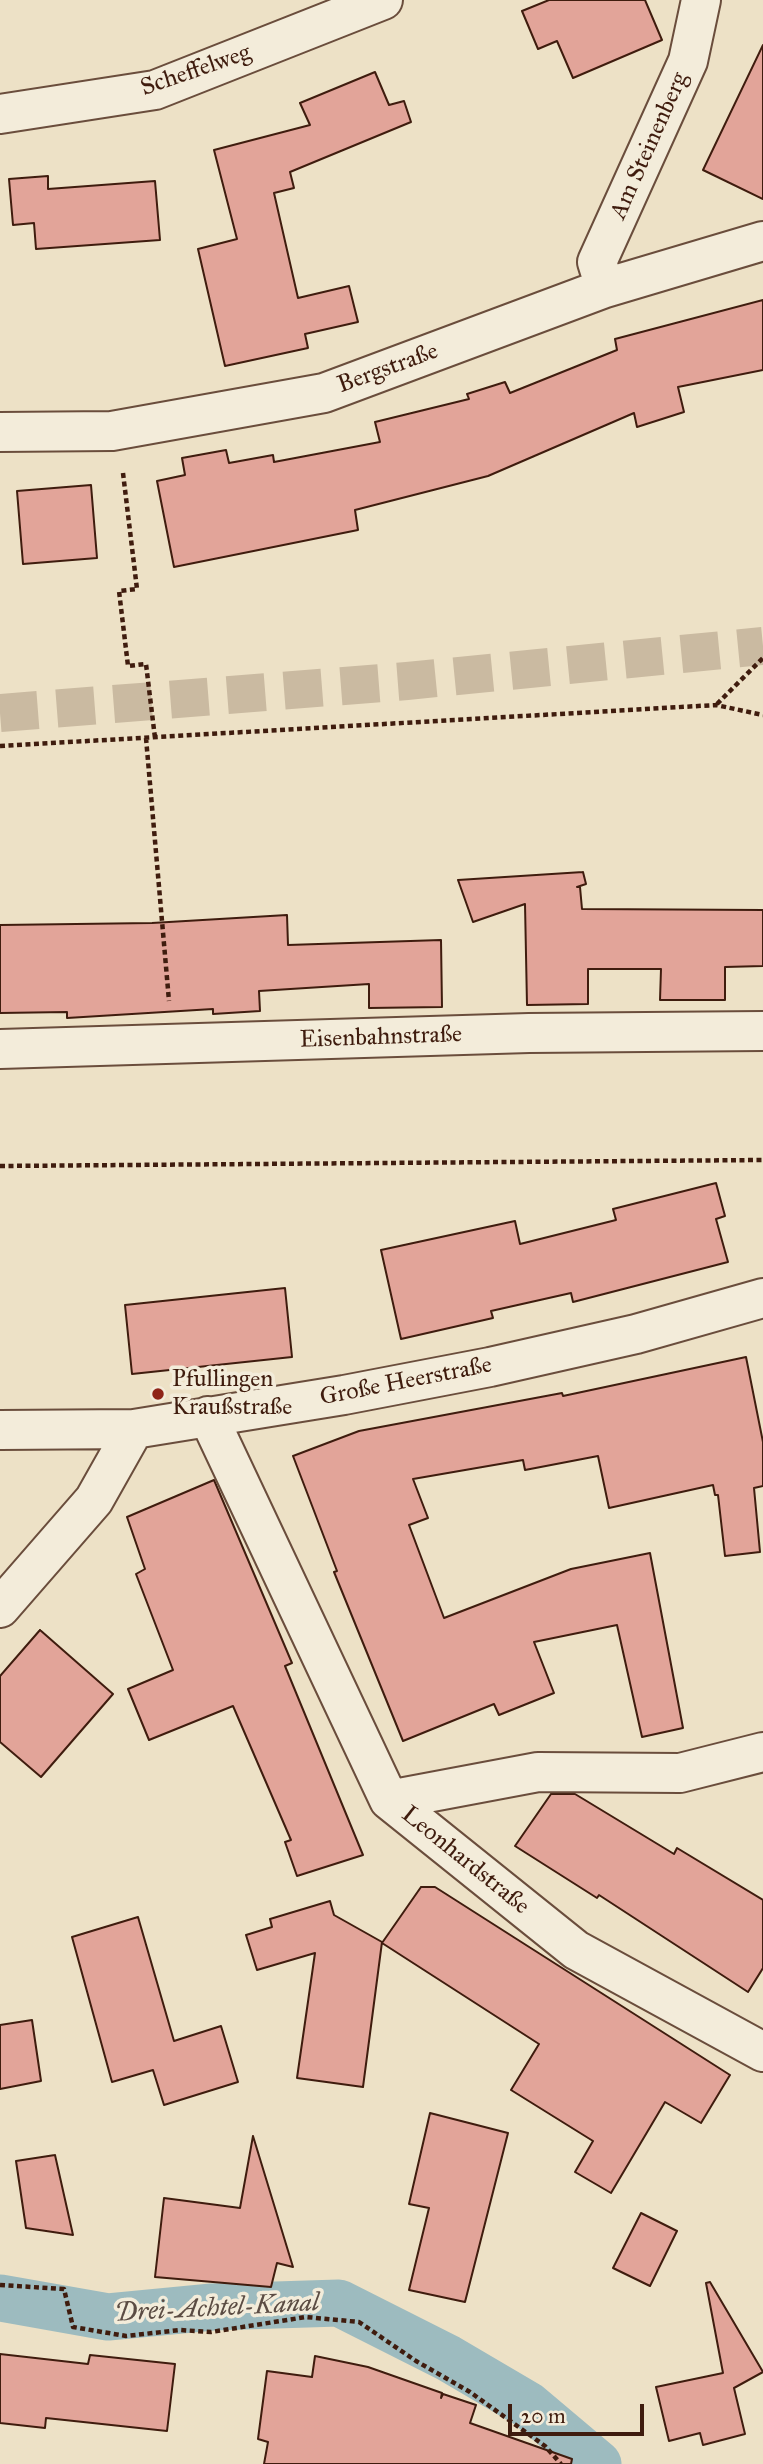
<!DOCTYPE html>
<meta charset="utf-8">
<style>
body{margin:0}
#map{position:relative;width:763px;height:2464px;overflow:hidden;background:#ede1c6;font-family:"IM FELL Great Primer",serif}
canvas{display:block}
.scale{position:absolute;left:508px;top:2404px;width:136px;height:32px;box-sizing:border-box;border:4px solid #3f1c0e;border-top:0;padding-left:9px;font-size:21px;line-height:24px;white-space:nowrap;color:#3f1c0e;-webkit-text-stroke:5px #f3ecda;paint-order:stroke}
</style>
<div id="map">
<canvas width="763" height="2464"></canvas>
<div class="scale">20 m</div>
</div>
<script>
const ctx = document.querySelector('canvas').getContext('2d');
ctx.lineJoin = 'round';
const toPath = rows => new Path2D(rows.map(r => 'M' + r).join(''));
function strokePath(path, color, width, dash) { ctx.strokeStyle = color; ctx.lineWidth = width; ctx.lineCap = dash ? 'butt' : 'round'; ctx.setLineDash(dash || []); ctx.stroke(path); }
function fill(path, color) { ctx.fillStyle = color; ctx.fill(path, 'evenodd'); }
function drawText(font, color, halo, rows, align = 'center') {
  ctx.font = font + ' "IM FELL Great Primer",serif'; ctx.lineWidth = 7; ctx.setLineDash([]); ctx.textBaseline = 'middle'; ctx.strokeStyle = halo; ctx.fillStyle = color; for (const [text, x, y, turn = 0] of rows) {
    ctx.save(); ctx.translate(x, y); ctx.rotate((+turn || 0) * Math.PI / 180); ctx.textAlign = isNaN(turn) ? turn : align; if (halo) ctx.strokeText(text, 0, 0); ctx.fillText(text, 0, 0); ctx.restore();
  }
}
const canal = toPath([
 [0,2298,108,2317,212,2307,339,2303,448,2358,528,2405,598,2464]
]);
const building = toPath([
 [549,0,645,0,662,40,573,78,557,41,538,49,522,11,549,0],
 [763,45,763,199,703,170,763,45],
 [375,72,389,105,404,101,411,122,290,172,294,188,274,193,298,298,349,286,358,322,305,334,308,348,225,366,198,249,237,239,214,150,310,125,300,103,375,72],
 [48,176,48,189,155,181,160,240,36,249,34,223,13,225,9,179,48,176],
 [763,300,763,370,678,387,684,412,637,427,634,413,488,476,355,510,358,530,174,567,157,481,185,475,182,458,226,450,229,463,273,455,274,462,380,442,375,422,469,399,467,394,505,382,510,393,617,350,615,339,763,300],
 [91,485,97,558,23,564,17,491,91,485],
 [583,872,586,884,577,887,580,887,582,909,763,910,763,966,725,967,725,1000,660,1000,661,969,588,969,588,1004,527,1005,525,904,473,922,458,880,583,872],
 [287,915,288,945,441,940,442,1007,369,1008,369,984,259,991,260,1011,213,1014,213,1009,67,1018,67,1012,0,1013,0,925,152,923,287,915],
 [716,1183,725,1216,716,1219,728,1262,573,1302,571,1293,491,1311,493,1318,401,1339,381,1250,515,1221,520,1244,616,1220,613,1209,716,1183],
 [285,1288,292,1357,132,1374,125,1305,285,1288],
 [746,1357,763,1442,763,1486,754,1488,760,1552,725,1556,718,1495,715,1495,713,1485,609,1508,598,1456,525,1470,523,1460,413,1479,428,1518,409,1525,444,1618,571,1569,650,1553,683,1728,642,1737,617,1625,534,1642,554,1693,499,1715,494,1704,403,1741,334,1572,337,1571,293,1456,359,1431,562,1393,563,1396,746,1357],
 [214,1480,292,1663,285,1666,363,1855,297,1876,285,1842,291,1840,233,1706,149,1740,128,1689,173,1670,136,1574,145,1569,127,1517,214,1480],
 [40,1630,113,1694,41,1777,0,1742,0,1676,40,1630],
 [551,1794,575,1794,674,1854,677,1848,763,1900,763,1968,748,1992,599,1895,597,1898,515,1846,551,1794],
 [421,1887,435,1887,730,2075,701,2123,665,2102,611,2193,575,2172,593,2141,511,2090,539,2044,382,1943,421,1887],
 [330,1901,334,1915,382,1942,363,2087,297,2078,315,1953,257,1970,246,1935,272,1927,270,1919,330,1901],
 [138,1917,174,2041,221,2026,238,2082,164,2105,153,2070,112,2082,72,1937,138,1917],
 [32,2020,41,2081,0,2089,0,2025,32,2020],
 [430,2113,508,2133,465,2302,409,2290,429,2208,409,2204,430,2113],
 [253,2136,293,2267,277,2263,271,2287,155,2277,164,2198,240,2208,253,2136],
 [55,2155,73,2235,26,2228,16,2161,55,2155],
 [641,2213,677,2231,650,2286,613,2268,641,2213],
 [710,2282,763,2372,734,2388,745,2434,703,2445,700,2433,669,2441,656,2387,723,2373,706,2283,710,2282],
 [0,2354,88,2364,90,2355,175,2364,167,2431,46,2418,45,2428,0,2423,0,2354],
 [315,2356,368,2367,442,2393,441,2398,443,2394,476,2405,470,2423,572,2459,571,2464,264,2464,268,2442,258,2439,267,2371,312,2377,315,2356]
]);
const primaryTunnel = toPath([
 [0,713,407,681,763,646]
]);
const path = toPath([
 [123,473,137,589,119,591,128,666,146,664,155,738],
 [717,704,763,658],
 [146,738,169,1001],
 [0,746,716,705,763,715],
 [0,1166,763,1160],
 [0,2285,64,2289,73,2327,126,2336,180,2330,211,2332,306,2317,359,2322,416,2361,470,2392,545,2446,561,2464]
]);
const street = toPath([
 [0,114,155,90,383,0],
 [605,288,597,262,688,61,701,0],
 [0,432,112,431,324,393,605,288,763,241],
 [0,1049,529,1033,763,1031],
 [208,1416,389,1800,576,1950,763,2052],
 [0,1430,134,1429,344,1395,490,1367,636,1334,763,1298],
 [0,1608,94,1500,134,1429],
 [389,1800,538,1772,680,1773,763,1752]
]);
const markers = [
 [158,1394,7,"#8f2418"]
];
const streetNames = [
 ["Scheffelweg",196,71,-19],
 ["Am Steinenberg",650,146,-66],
 ["Bergstraße",388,369,-20],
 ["Eisenbahnstraße",381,1038,-2],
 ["Große Heerstraße",406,1382,-11],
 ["Leonhardstraße",465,1861,39]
];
const poiNames = [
 ["Pfullingen",172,1380],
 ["Kraußstraße",172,1408]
];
const waterNames = [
 ["Drei-Achtel-Kanal",217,2309,-3]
];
strokePath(canal, '#9dbbbf', 47);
fill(building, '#e2a499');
strokePath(building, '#3f1c0e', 2);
strokePath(primaryTunnel, '#cabaa1', 38, [38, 19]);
strokePath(street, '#6a4d3c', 42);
strokePath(path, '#3f1c0e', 4.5, [5, 3.5]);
strokePath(street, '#f3ecda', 38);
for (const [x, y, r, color] of markers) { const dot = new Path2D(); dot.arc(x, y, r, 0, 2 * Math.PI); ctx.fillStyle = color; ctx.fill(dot); strokePath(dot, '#f3ecda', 2.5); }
drawText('24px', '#3f1c0e', '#f3ecda', streetNames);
drawText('24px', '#3f1c0e', '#f3ecda', poiNames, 'left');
drawText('italic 26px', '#5b4c43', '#f3ecda', waterNames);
</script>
